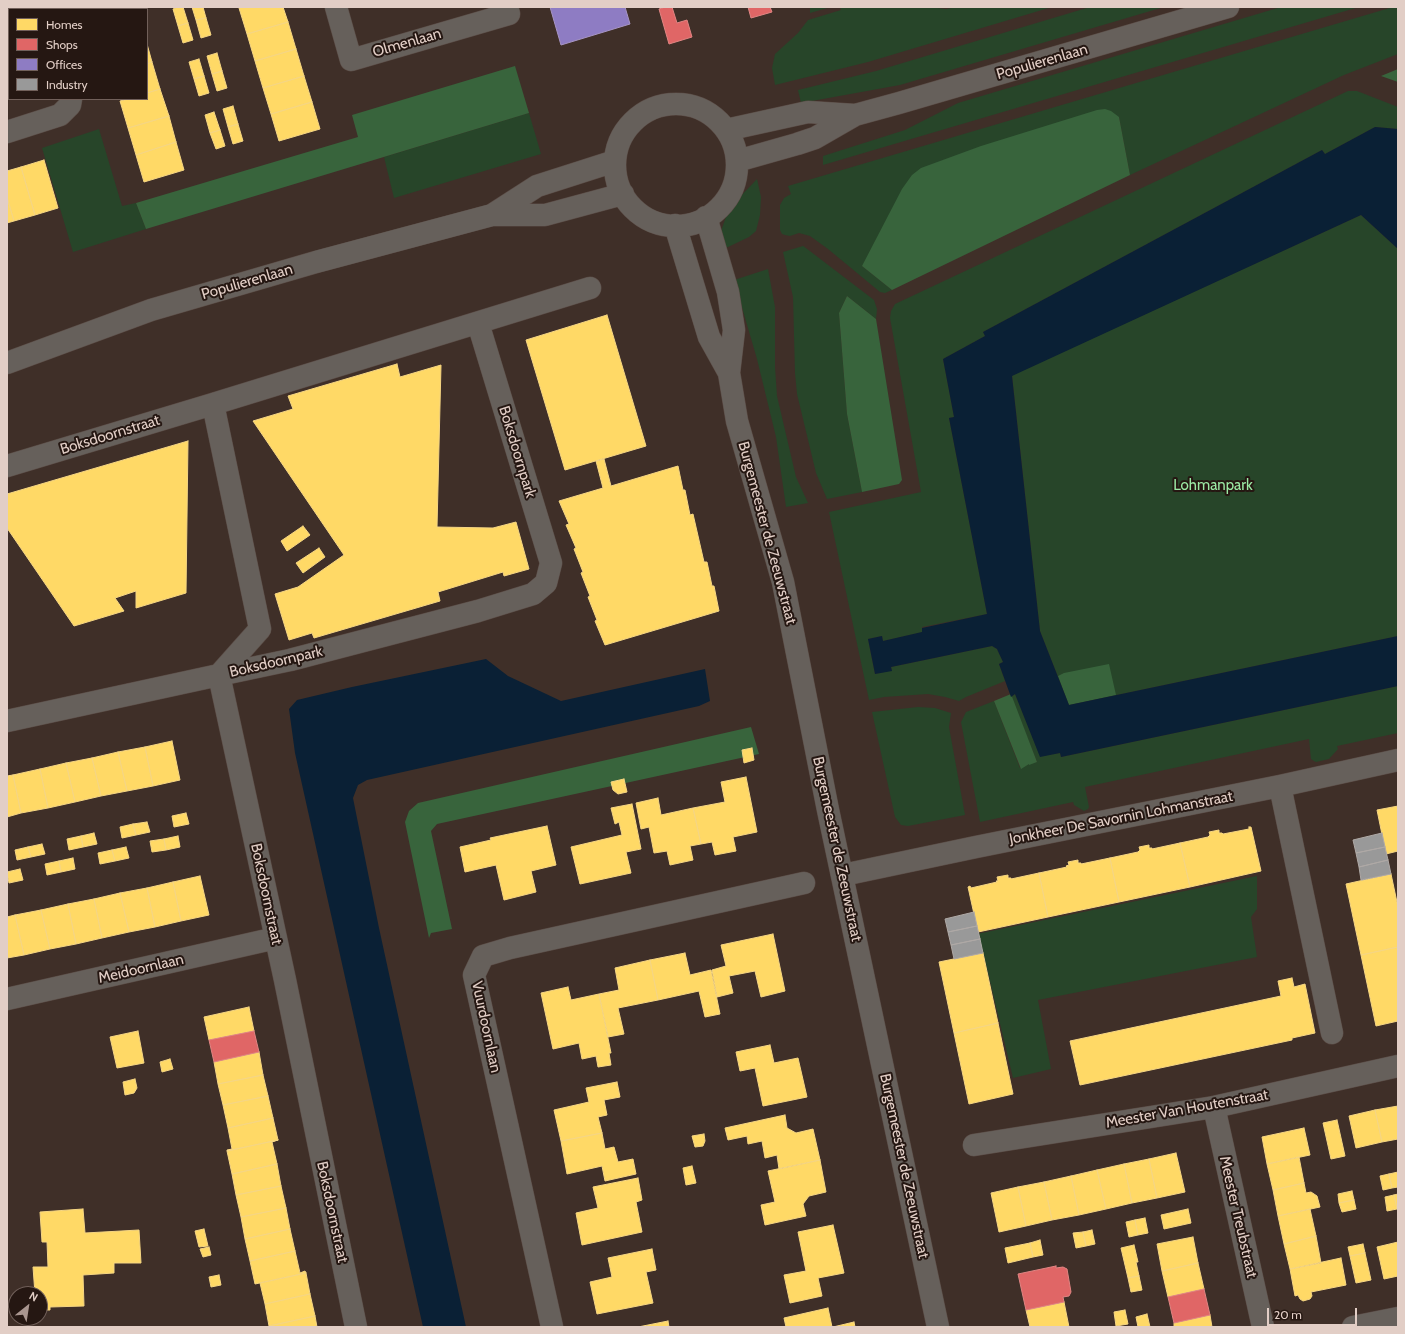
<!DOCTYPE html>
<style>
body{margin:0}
#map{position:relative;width:1405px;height:1334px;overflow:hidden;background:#3f2f28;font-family:Cabin,sans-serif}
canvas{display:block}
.frame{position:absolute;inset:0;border:8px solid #e2cec6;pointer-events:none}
.legend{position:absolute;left:8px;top:8px;width:140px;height:92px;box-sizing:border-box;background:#251712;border:1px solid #71605a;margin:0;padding:5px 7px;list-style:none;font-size:12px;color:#e2cec6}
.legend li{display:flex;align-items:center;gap:8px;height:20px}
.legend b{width:20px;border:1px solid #71605a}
.north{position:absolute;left:8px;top:1286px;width:40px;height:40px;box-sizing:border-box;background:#251712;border:1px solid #71605a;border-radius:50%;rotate:30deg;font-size:11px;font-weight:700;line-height:16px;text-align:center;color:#e2cec6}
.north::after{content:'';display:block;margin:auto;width:14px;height:18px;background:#a9968f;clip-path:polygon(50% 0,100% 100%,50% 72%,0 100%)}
.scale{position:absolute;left:1267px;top:1308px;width:90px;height:18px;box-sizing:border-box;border:2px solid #e2cec6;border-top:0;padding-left:5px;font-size:12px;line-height:14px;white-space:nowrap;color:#e2cec6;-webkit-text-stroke:3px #251712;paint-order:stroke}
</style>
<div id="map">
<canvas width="1405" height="1334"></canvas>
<div class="frame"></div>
<ul class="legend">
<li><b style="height:11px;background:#ffd966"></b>Homes</li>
<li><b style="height:11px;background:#e06666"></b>Shops</li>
<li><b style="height:11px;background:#8e7cc3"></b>Offices</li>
<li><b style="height:11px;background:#999"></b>Industry</li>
</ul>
<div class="north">N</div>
<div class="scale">20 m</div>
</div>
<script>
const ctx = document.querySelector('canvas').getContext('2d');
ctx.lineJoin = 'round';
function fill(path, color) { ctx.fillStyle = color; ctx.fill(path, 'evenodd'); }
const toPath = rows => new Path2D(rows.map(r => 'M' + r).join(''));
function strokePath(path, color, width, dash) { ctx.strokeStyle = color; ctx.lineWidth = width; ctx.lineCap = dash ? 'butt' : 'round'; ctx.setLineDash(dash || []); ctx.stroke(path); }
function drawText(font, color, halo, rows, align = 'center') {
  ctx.font = font + ' Cabin,sans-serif'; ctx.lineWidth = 4; ctx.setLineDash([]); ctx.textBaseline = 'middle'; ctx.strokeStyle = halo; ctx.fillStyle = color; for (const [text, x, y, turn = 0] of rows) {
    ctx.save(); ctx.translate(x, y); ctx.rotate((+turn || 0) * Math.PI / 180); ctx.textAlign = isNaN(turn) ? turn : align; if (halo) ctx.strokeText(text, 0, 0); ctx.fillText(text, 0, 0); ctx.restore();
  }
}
const green = toPath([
 [810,7,831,7,810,13],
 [840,7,929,7,946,9,957,7,1052,7,868,62,775,85,772,68,775,54,798,33,808,20,841,10],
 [1090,7,1164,7,900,85,801,103,798,90,876,71],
 [1281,7,1359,7,823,165,823,156,905,130,958,103],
 [1393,7,1398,7,1398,54,1344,75,1130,175,1119,117,862,266,892,290,885,293,880,292,828,249,810,236,799,233,790,236,785,235,782,234,780,230,780,205,784,198,791,194,788,186],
 [7,20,9,27,9,86,7,86],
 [1348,91,1357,91,1398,107,1398,129,1375,127,1325,154,1322,150,983,332,985,336,943,359,954,417,949,418,987,614,922,627,923,632,883,641,882,636,868,639,875,674,892,670,891,667,992,646,997,649,1003,662,999,664,1005,681,966,697,959,701,945,697,928,694,884,697,869,700,829,512,921,492,890,318,891,311,895,304],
 [529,113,541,154,394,198,384,157],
 [99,129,122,206,136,203,146,229,73,252,42,148],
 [757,179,761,197,760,215,756,231,749,237,726,248,721,231,727,214,738,199],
 [1361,215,1398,249,1398,636,1069,705,1040,631,1012,375],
 [802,245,874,300,877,309,876,319,847,296,839,313,847,414,862,492,827,499,816,473,797,394,795,373,793,297,783,252,803,246],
 [768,269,775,307,775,367,777,396,796,477,808,503,786,507,776,437,757,359,734,280],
 [1398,686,1398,733,1337,746,1338,749,1329,759,1316,762,1314,761,1311,759,1309,739,1085,787,1089,807,1088,809,1084,811,1074,805,1073,802,980,822,961,722,966,712,994,701,1020,768,1029,763,1037,762,1011,697,1015,694,1040,756,1060,753,1061,757],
 [918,707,935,708,951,713,949,727,965,815,908,826,901,825,895,817,872,712],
 [1257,876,1257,909,1251,917,1257,957,1038,1000,1051,1069,1013,1078,983,952,972,935]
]);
const forest = toPath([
 [515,66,529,113,146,229,136,203,358,137,352,115],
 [1398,69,1398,82,1381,76],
 [1105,109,1111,111,1119,117,1130,175,892,290,862,266,902,189,912,175,921,168,981,146,1097,110],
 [847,296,876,319,902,480,899,484,862,492,847,414,839,313],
 [1109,664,1116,695,1069,705,1058,676,1064,673],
 [1011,694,1037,762,1029,765,1029,764,1021,769,994,701],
 [751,727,759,754,437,824,431,831,452,929,431,933,429,938,405,822,409,811,418,803]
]);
const water = toPath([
 [1375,127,1398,129,1398,249,1361,215,1012,376,1040,631,1069,705,1398,636,1398,686,1061,757,1060,753,1040,757,1015,694,1011,697,999,664,1003,662,997,649,992,646,891,667,892,671,875,674,868,639,882,636,883,641,922,632,922,628,987,614,949,418,954,417,943,359,985,336,983,332,1322,150,1325,154],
 [486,659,508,676,561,701,705,669,710,701,699,706,367,780,358,785,353,798,379,928,466,1327,423,1327,295,753,289,709,297,700,352,687]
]);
const homes = toPath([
 [92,7,136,7,137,9,92,9,92,7],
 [178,7,183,7,188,23,178,26,173,9,178,7],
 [192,7,203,7,206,18,196,20,192,7],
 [241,7,283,7,288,22,247,34,239,8,241,7],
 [206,18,211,35,201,38,196,20,206,18],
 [288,22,296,49,255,61,247,34,288,22],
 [188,23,193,40,183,43,178,26,188,23],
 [147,44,152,62,147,64,147,44],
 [296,49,304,76,263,88,255,61,296,49],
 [217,53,222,71,212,74,207,56,217,53],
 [199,59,204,76,194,79,189,62,199,59],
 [152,62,160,89,147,93,147,64,152,62],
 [222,71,227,88,217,91,212,74,222,71],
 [204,76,209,93,199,96,194,79,204,76],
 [304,76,312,102,271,114,263,88,304,76],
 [160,89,169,116,128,128,120,101,128,99,147,99,147,93,160,89],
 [312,102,320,129,279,141,271,114,312,102],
 [233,106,238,124,228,127,223,109,233,106],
 [214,112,220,130,210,133,205,115,214,112],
 [169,116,176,142,136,155,128,128,169,116],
 [238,124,243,141,233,144,228,127,238,124],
 [220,130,225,146,216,149,210,133,220,130],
 [176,142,184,170,144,182,136,155,176,142],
 [44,160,58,208,35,215,21,167,44,160],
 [21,167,35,215,14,221,7,197,7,171,21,167],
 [7,197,14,221,7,223,7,197],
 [607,315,646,446,565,470,526,340,607,315],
 [397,364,400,377,441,365,437,527,493,528,516,522,529,569,504,576,503,572,438,592,440,601,314,638,312,633,289,640,275,594,298,587,344,555,253,421,293,409,288,396,397,364],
 [188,441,186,593,136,608,136,591,115,598,124,611,74,626,7,528,7,494,188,441],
 [604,459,611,486,678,466,683,490,685,490,690,515,693,514,704,562,707,562,712,586,714,586,719,611,605,645,595,621,597,620,588,597,590,596,581,573,583,572,574,549,576,548,566,525,569,524,559,501,603,488,596,461,604,459],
 [303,526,310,535,287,551,281,541,303,526],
 [319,548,325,557,303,573,296,563,319,548],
 [172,741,180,780,153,786,145,747,172,741],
 [145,747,153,786,127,791,118,752,145,747],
 [752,748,754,760,744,763,742,750,752,748],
 [118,752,127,791,101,796,92,758,118,752],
 [92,758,101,796,75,802,66,763,92,758],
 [66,763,75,802,48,808,40,769,66,763],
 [40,769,48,808,21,813,13,775,40,769],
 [13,775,21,813,7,817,7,776,13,775],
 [746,777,757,832,733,837,736,851,715,855,712,842,701,844,693,808,725,802,721,782,746,777],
 [624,779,627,792,618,794,613,790,611,782,624,779],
 [658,798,661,815,693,808,701,844,690,846,693,860,670,865,667,851,654,853,649,827,641,829,636,803,658,798],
 [632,804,641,849,626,852,631,873,580,884,571,847,622,835,619,822,615,824,611,808,632,804],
 [1398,806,1398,851,1386,854,1377,810,1398,806],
 [186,813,189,824,174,827,172,816,186,813],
 [147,822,150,832,136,835,133,824,147,822],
 [133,824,136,835,122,838,120,827,133,824],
 [547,826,556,865,531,871,536,892,504,900,496,865,465,872,460,847,491,840,490,838,547,826],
 [1249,827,1251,827,1261,871,1190,887,1180,843,1208,837,1210,835,1209,832,1219,830,1219,833,1222,833,1223,834,1249,829,1249,827],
 [94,833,97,844,83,847,81,836,94,833],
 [81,836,83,847,69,850,67,839,81,836],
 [178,836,180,847,166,850,164,839,178,836],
 [164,839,166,850,152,852,150,841,164,839],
 [1180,843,1190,887,1119,902,1110,858,1138,852,1140,850,1139,847,1149,845,1149,848,1152,848,1152,849,1180,843],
 [42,844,45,854,31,857,28,847,42,844],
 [28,847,31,857,17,860,15,850,28,847],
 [126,847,129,858,115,861,112,850,126,847],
 [112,850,115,861,100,864,98,853,112,850],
 [73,858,75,869,61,872,59,861,73,858],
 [1110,858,1119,902,1048,917,1039,873,1067,867,1066,866,1069,865,1068,862,1078,860,1078,863,1081,863,1081,864,1110,858],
 [59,861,61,872,47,875,45,864,59,861],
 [20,869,23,880,9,883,7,872,20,869],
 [1039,873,1048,917,978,932,968,887,970,886,971,888,997,882,996,881,998,881,997,877,1008,875,1008,878,1011,878,1011,879,1039,873],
 [1391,874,1398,907,1398,947,1361,955,1346,884,1391,874],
 [200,876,209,915,181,921,173,882,200,876],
 [173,882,181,921,155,927,147,888,173,882],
 [147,888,155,927,129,932,120,893,147,888],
 [120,893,129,932,102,938,94,899,120,893],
 [94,899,102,938,76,944,68,904,94,899],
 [68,904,76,944,50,949,41,910,68,904],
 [41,910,50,949,24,955,15,915,41,910],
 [15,915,24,955,7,958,7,917,15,915],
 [773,934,785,991,761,997,755,971,729,976,733,993,717,997,712,970,726,966,721,945,773,934],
 [1398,947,1398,1021,1376,1026,1361,955,1398,947],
 [685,953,690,975,711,970,720,1014,705,1017,699,991,658,1000,650,960,685,953],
 [983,953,998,1023,954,1033,939,962,983,953],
 [650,960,658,1000,618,1008,624,1034,608,1037,599,994,619,990,615,968,650,960],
 [1292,978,1294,987,1305,984,1315,1033,1292,1038,1292,1040,1080,1085,1070,1041,1281,996,1278,981,1292,978],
 [568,987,571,1000,599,994,611,1053,609,1053,611,1065,598,1067,596,1056,582,1059,579,1043,553,1049,541,993,568,987],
 [249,1007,254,1031,209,1040,204,1017,249,1007],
 [998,1023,1013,1094,969,1104,954,1033,998,1023],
 [138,1031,144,1063,117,1068,110,1037,138,1031],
 [770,1045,774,1063,798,1058,807,1097,763,1106,755,1068,740,1071,736,1052,770,1045],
 [259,1052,263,1075,218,1084,214,1062,259,1052],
 [170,1059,173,1069,162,1072,160,1062,170,1059],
 [263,1075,268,1096,223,1105,218,1084,263,1075],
 [135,1079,137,1088,134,1093,125,1095,123,1082,135,1079],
 [617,1082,620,1097,604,1100,607,1115,598,1117,602,1133,561,1141,554,1110,589,1102,586,1088,617,1082],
 [268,1096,273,1118,228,1128,223,1105,268,1096],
 [1398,1106,1398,1139,1382,1142,1375,1110,1398,1106],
 [1375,1110,1382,1142,1356,1148,1349,1116,1375,1110],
 [785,1115,787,1128,796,1133,813,1129,820,1160,779,1169,777,1155,765,1158,762,1141,748,1144,747,1136,728,1140,725,1128,785,1115],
 [273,1118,278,1140,227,1151,227,1150,232,1149,228,1128,273,1118],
 [1337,1120,1345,1156,1331,1159,1323,1123,1337,1120],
 [1304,1128,1310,1155,1267,1164,1262,1137,1304,1128],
 [602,1133,605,1149,614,1147,618,1162,633,1159,636,1174,605,1181,602,1166,567,1174,561,1141,602,1133],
 [704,1134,705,1141,703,1146,695,1147,692,1136,704,1134],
 [278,1140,272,1142,277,1164,232,1174,227,1151,278,1140],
 [1176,1153,1185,1192,1157,1198,1149,1159,1176,1153],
 [1299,1157,1304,1183,1273,1190,1267,1164,1299,1157],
 [1149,1159,1157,1198,1132,1203,1124,1164,1149,1159],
 [820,1160,826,1192,809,1196,803,1204,806,1216,765,1225,761,1205,775,1202,768,1171,820,1160],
 [277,1164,281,1186,236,1195,232,1174,277,1164],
 [1124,1164,1132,1203,1106,1209,1097,1170,1124,1164],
 [692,1166,696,1183,686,1185,683,1168,692,1166],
 [1097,1170,1106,1209,1079,1215,1071,1176,1097,1170],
 [1398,1172,1398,1187,1392,1188,1389,1174,1398,1172],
 [1389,1174,1392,1188,1383,1190,1380,1176,1389,1174],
 [1071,1176,1079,1215,1052,1220,1044,1182,1071,1176],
 [638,1178,642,1200,636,1202,642,1232,582,1245,576,1213,598,1208,593,1187,638,1178],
 [1044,1182,1052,1220,1026,1226,1018,1187,1044,1182],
 [1304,1183,1306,1193,1311,1192,1317,1196,1320,1207,1278,1216,1273,1190,1304,1183],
 [281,1186,286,1208,241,1217,236,1195,281,1186],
 [1018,1187,1026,1226,999,1232,991,1193,1018,1187],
 [1352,1191,1354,1200,1339,1203,1338,1194,1352,1191],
 [1398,1194,1398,1209,1397,1209,1394,1195,1398,1194],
 [1394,1195,1397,1209,1387,1211,1385,1197,1394,1195],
 [1354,1200,1356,1209,1342,1212,1339,1203,1354,1200],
 [286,1208,290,1229,245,1239,241,1217,286,1208],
 [83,1209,85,1233,139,1230,141,1263,114,1263,114,1273,83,1275,84,1306,50,1307,50,1310,40,1310,40,1294,35,1294,33,1267,48,1267,47,1242,42,1242,40,1212,83,1209],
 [1188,1209,1191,1223,1164,1229,1161,1215,1188,1209],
 [1310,1209,1316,1236,1284,1244,1278,1216,1310,1209],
 [1145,1218,1148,1233,1138,1235,1135,1220,1145,1218],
 [1135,1220,1138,1235,1129,1237,1126,1222,1135,1220],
 [833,1225,844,1273,818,1278,822,1296,790,1303,784,1275,806,1271,798,1232,833,1225],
 [204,1229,208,1246,199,1247,195,1231,204,1229],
 [290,1229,295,1251,250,1261,245,1239,290,1229],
 [1092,1230,1095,1244,1086,1246,1083,1232,1092,1230],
 [1083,1232,1086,1246,1076,1248,1073,1233,1083,1232],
 [1316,1236,1321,1263,1290,1269,1284,1244,1316,1236],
 [1193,1237,1198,1263,1162,1271,1157,1244,1193,1237],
 [1040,1240,1043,1255,1033,1257,1030,1243,1040,1240],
 [1398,1242,1398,1276,1384,1279,1377,1247,1398,1242],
 [1030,1243,1033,1257,1008,1263,1005,1248,1030,1243],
 [1363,1244,1365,1253,1350,1256,1348,1247,1363,1244],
 [1134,1245,1138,1262,1136,1262,1139,1276,1128,1278,1121,1248,1134,1245],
 [209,1247,211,1255,203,1257,200,1249,209,1247],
 [652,1249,656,1270,646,1272,653,1303,597,1314,590,1282,612,1277,608,1258,652,1249],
 [295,1251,300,1273,305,1271,306,1273,255,1284,250,1261,295,1251],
 [1365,1253,1371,1280,1356,1283,1350,1256,1365,1253],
 [1341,1258,1346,1285,1311,1292,1312,1296,1310,1299,1303,1301,1300,1299,1298,1295,1295,1296,1290,1269,1341,1258],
 [1198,1263,1204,1289,1168,1297,1162,1271,1198,1263],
 [306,1273,310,1294,265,1304,260,1283,306,1273],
 [219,1275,221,1285,211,1287,209,1277,219,1275],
 [1139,1276,1142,1290,1131,1292,1128,1278,1139,1276],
 [310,1294,315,1316,269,1326,265,1304,310,1294],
 [1064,1302,1069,1327,1030,1327,1026,1310,1064,1302],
 [828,1308,832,1327,786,1327,784,1318,828,1308],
 [1125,1310,1128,1324,1116,1326,1114,1312,1125,1310],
 [1147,1314,1150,1327,1138,1327,1136,1317,1147,1314],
 [1210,1315,1212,1327,1174,1327,1174,1323,1210,1315],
 [315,1316,317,1327,270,1327,269,1326,315,1316],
 [668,1321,669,1327,638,1327,668,1321],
 [854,1322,855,1327,833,1327,854,1322]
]);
const shops = toPath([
 [665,7,672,7,677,23,687,20,692,37,669,44,659,9,665,7],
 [748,7,770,7,772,12,751,18,748,7],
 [254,1031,259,1052,214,1062,209,1040,254,1031],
 [1056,1266,1056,1268,1063,1267,1067,1269,1071,1292,1069,1296,1063,1297,1064,1302,1026,1310,1018,1274,1056,1266],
 [1204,1289,1210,1315,1174,1323,1168,1297,1204,1289]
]);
const offices = toPath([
 [550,7,625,7,630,24,561,45,550,7]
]);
const industry = toPath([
 [1382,833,1385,847,1356,853,1353,840,1382,833],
 [1385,847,1388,860,1359,867,1356,853,1385,847],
 [1388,860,1391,874,1361,880,1359,867,1388,860],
 [974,912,977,926,948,932,945,919,974,912],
 [977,926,980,939,951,945,948,932,977,926],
 [980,939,983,953,954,959,951,945,980,939]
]);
const minor = toPath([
 [48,7,49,9],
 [336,7,351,60,509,14,507,7],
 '615 165a61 61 0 1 1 122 0a61 61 0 1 1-122 0Z',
 [726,130,808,112,855,115],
 [7,132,60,115,70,105,71,99],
 [737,161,797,144,815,138,855,115,899,103,1228,7],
 [492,215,537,186,615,161],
 [706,217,728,292,734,330,729,373,737,421,783,582,828,810,938,1327],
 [675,225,709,337,729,373],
 [7,363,151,310,316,262,492,215,545,215,623,194],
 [7,466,213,404],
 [219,675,260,629,213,404,590,288],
 [219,675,290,660,478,611,533,594,546,583,551,563,478,323],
 [7,721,219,675,285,980,356,1327],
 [1280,786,1332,1033],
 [843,875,976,847,1280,786,1398,760],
 [7,999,276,938],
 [1214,1107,1263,1327],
 [974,1145,1214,1107,1398,1066],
 [552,1327,474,975,483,956,510,948,804,883],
 [1353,1327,1398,1318]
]);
const streetNames = [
 ["Olmenlaan",407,43,-16],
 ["Populierenlaan",1042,62,-16],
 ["Populierenlaan",247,282,-16],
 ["Boksdoornstraat",110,435,-17],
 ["Boksdoornpark",517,452,73],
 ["Burgemeester de Zeeuwstraat",767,533,75],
 ["Boksdoornpark",276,662,-13],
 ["Jonkheer De Savornin Lohmanstraat",1121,818,-11],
 ["Burgemeester de Zeeuwstraat",837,849,78],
 ["Boksdoornstraat",266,894,78],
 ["Meidoornlaan",141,969,-13],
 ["Vuurdoornlaan",486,1027,78],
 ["Meester Van Houtenstraat",1187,1109,-10],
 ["Burgemeester de Zeeuwstraat",904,1166,78],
 ["Boksdoornstraat",332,1212,78],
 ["Meester Treubstraat",1238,1217,77]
];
const parkNames = [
 ["Lohmanpark",1213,486]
];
fill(green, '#274529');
fill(forest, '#38643c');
fill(water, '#0a2035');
fill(homes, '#ffd966');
strokePath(homes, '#f6d683', 1);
fill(shops, '#e06666');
strokePath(shops, '#e18583', 1);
fill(offices, '#8e7cc3');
strokePath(offices, '#a795c4', 1);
fill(industry, '#999');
strokePath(industry, '#afa9a6', 1);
strokePath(minor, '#5b4c46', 23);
strokePath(minor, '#66605b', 22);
drawText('15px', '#e2cec6', '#251712', streetNames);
drawText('15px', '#9be9a4', '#251712', parkNames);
</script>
